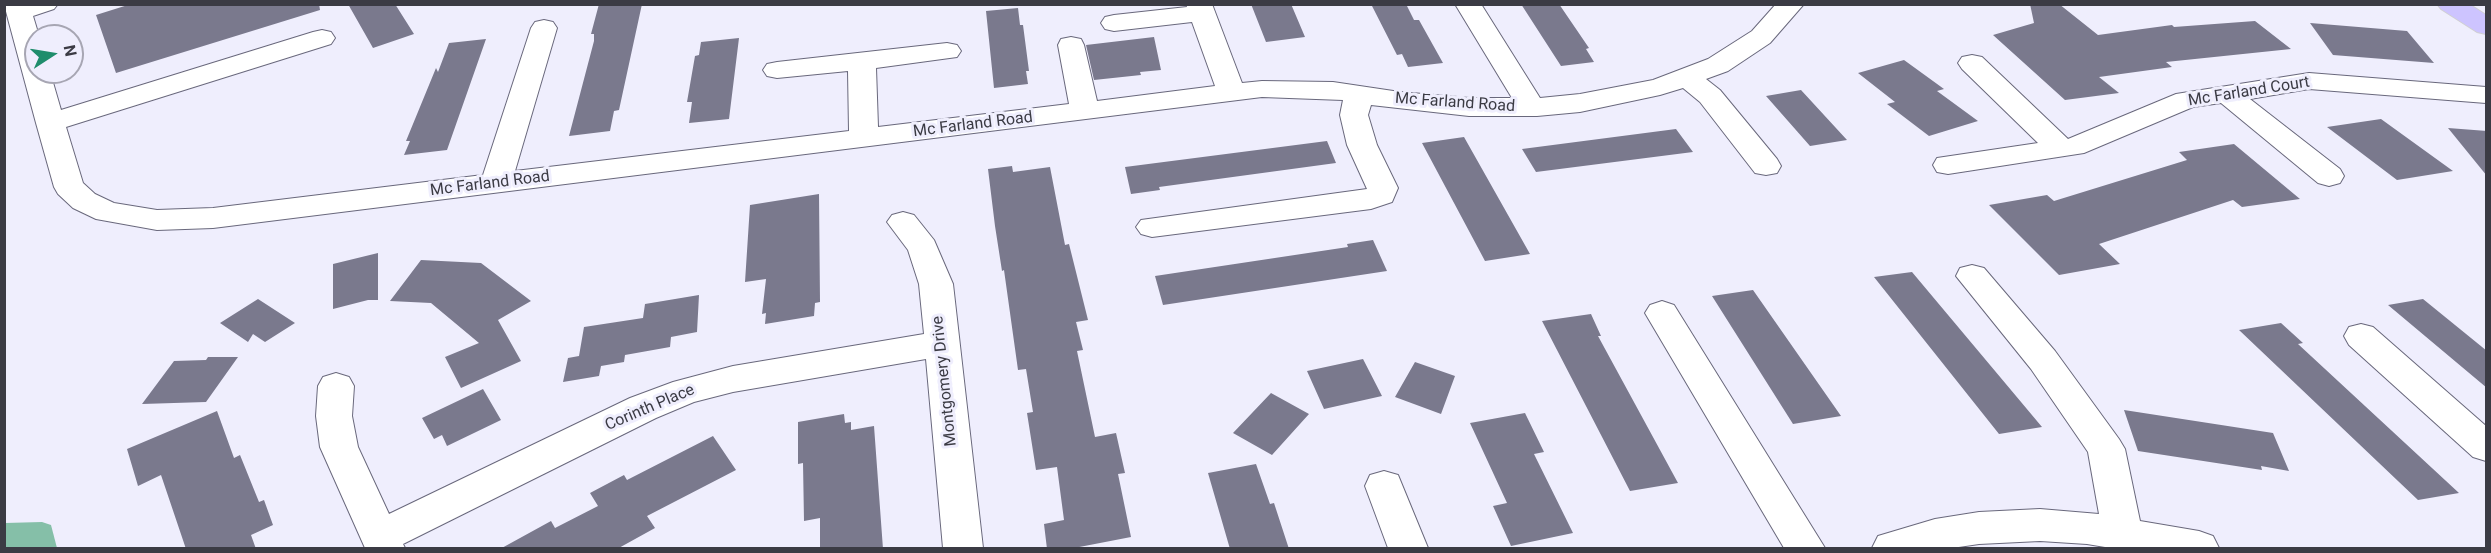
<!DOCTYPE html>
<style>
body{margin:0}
#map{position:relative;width:2491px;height:553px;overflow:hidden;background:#efeefd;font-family:Roboto,sans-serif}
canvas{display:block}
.frame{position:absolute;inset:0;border:6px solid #3b3b44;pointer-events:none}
.north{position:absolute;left:24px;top:24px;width:60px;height:60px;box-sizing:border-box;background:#efeefd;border:2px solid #a7a6b3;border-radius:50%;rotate:78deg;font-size:16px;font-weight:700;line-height:24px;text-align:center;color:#3b3b44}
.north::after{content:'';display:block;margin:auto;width:21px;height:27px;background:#1f8d6c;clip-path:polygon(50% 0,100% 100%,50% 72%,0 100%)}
</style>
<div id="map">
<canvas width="2491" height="553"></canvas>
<div class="frame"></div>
<div class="north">N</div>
</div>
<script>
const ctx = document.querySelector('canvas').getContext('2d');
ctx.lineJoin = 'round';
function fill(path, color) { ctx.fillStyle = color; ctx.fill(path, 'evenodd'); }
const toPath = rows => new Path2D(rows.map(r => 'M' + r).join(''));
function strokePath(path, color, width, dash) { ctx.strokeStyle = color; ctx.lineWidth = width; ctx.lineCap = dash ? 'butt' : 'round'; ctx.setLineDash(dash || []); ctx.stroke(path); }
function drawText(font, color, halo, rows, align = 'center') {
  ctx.font = font + ' Roboto,sans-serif'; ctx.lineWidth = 6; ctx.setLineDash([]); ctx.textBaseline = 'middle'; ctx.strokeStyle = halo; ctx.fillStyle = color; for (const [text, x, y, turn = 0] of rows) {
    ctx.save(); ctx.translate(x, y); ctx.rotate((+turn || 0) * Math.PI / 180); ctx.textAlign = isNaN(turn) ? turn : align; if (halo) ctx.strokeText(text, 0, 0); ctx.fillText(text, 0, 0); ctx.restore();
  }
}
const water = toPath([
 [42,522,51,525,57,548,5,548,5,523]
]);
const building = toPath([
 [131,4,319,4,320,10,116,73,96,15],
 [348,4,395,4,414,34,373,48],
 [599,4,642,4,619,110,614,111,610,131,569,136,594,41,594,34,591,34],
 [1251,4,1291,4,1305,37,1266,42],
 [1371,4,1406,4,1414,20,1419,20,1443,63,1408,67,1402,54,1397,55],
 [1521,4,1559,4,1589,48,1586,49,1594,62,1561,66],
 [2030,4,2059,4,2098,35,2172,25,2174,27,2255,21,2291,49,2166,62,2172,67,2099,77,2119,93,2065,100,1993,35,2034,23],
 [1018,8,1020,25,1023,25,1029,71,1026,71,1028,84,994,88,986,11],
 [2310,23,2407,31,2434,63,2333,55],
 [1154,37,1161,70,1140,72,1141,75,1094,80,1086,45],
 [739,38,729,119,689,123,692,102,687,102,695,56,699,55,701,42],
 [486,39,447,150,404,155,410,141,406,141,436,68,438,72,449,43],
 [1904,60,1944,89,1937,91,1978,121,1929,136,1887,104,1895,102,1858,73],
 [1801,90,1847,140,1810,146,1766,96],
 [2381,119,2453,171,2397,180,2327,127],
 [2448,128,2487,131,2487,176],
 [1676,129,1693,152,1536,172,1522,149],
 [1464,137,1530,254,1485,261,1422,143],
 [1327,141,1336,163,1159,187,1160,190,1131,194,1125,167],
 [2234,144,2300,199,2242,207,2233,200,2099,244,2120,264,2059,275,1989,205,2047,195,2054,201,2187,160,2179,152],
 [1012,166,1013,172,1050,167,1065,245,1069,244,1088,320,1076,322,1083,350,1077,351,1095,437,1116,433,1125,473,1118,474,1131,537,1069,549,1047,549,1044,524,1064,520,1057,467,1036,470,1027,413,1033,412,1026,369,1018,370,1004,270,1002,271,995,226,988,169],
 [819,194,820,302,815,303,814,316,765,324,766,313,762,314,766,279,745,282,750,205],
 [1373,240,1387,271,1163,305,1155,276,1348,247,1347,244],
 [378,253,378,300,368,300,333,309,333,264],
 [421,260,481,263,531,301,498,320,521,361,461,388,445,357,479,343,431,303,390,301],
 [1912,272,2042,427,1999,434,1874,277],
 [1753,290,1841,416,1793,424,1712,296],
 [699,295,697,332,671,337,670,347,625,355,624,362,601,366,599,376,563,382,568,358,579,356,584,327,643,318,645,304],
 [258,299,295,323,265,342,253,334,248,342,220,323],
 [2423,299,2487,351,2487,388,2388,305],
 [1591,314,1601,336,1598,336,1678,483,1630,491,1542,321],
 [2281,323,2303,343,2298,344,2459,493,2418,500,2239,330],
 [208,357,238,357,206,402,142,404,174,361,206,360],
 [1363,359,1382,396,1324,409,1307,371],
 [1415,362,1455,376,1441,414,1395,397],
 [483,389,501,420,447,446,442,435,434,439,422,418],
 [1271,393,1309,414,1272,455,1233,433],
 [2124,410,2273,433,2289,471,2261,466,2262,470,2138,451],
 [217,411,234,458,240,455,259,502,264,500,273,525,251,535,256,549,186,549,161,475,138,486,127,449],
 [1525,413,1544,452,1534,454,1573,533,1511,546,1493,506,1507,503,1470,423],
 [844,414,845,423,851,422,851,430,874,426,883,549,820,549,820,518,804,521,803,463,798,464,798,422],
 [713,436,736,470,647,516,655,528,617,549,500,549,551,521,555,528,598,506,590,493,624,475,627,480],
 [1256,464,1270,504,1274,503,1289,549,1230,549,1208,473]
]);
const minor = toPath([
 [4,4,58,4,54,9,33,16,39,36,36,36,36,72,50,72,61,110,313,32,322,30,331,32,335,38,331,44,66,127,83,183,95,194,114,203,157,210,213,208,483,175,531,28,535,22,544,20,553,22,557,28,515,171,849,131,848,71,777,78,767,76,763,70,767,64,777,62,947,43,957,45,961,51,957,57,876,68,878,127,1069,104,1058,45,1061,39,1071,37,1081,39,1084,45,1097,101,1215,86,1192,22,1114,31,1105,29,1101,23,1105,17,1114,15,1187,7,1186,4,1212,4,1242,83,1262,81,1333,82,1400,92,1469,98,1512,98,1455,4,1481,4,1540,98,1580,94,1653,80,1708,59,1752,31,1776,4,1804,4,1770,43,1728,71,1706,79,1720,90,1777,159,1781,166,1777,173,1766,175,1755,173,1700,102,1683,88,1660,95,1580,112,1537,116,1469,116,1371,105,1368,115,1377,145,1398,188,1392,202,1371,209,1152,237,1141,234,1136,227,1141,220,1367,189,1347,145,1340,115,1343,100,1262,97,213,228,157,230,96,219,73,208,58,194,54,187,36,123,4,4],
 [1972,55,1982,57,2068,139,2176,94,2309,73,2486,87,2486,103,2309,89,2250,99,2340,169,2344,176,2340,183,2329,186,2318,183,2221,103,2193,107,2084,153,1948,174,1937,172,1933,165,1937,158,2038,143,1962,69,1958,63,1962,57,1972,55],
 [903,212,914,215,934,240,953,284,983,548,943,548,926,359,733,392,694,402,656,418,403,544,405,548,365,548,320,447,316,416,318,386,323,377,336,373,349,377,354,386,352,416,358,447,389,514,630,398,673,382,733,366,924,334,919,284,908,250,887,222,892,215,903,212],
 [1972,265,1984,268,2055,351,2119,439,2125,449,2140,521,2199,531,2213,536,2219,548,2111,548,2087,544,2040,541,1979,544,1952,548,1872,548,1878,536,1935,519,1979,512,2040,509,2099,514,2088,452,2031,369,1956,276,1960,268,1972,265],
 [1662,301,1674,305,1825,548,1784,548,1645,313,1650,305,1662,301],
 [2361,324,2373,327,2486,426,2486,461,2473,457,2349,345,2344,336,2349,327,2361,324],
 [1384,471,1398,475,1428,548,1388,548,1365,486,1370,475,1384,471]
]);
const major = toPath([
 [2437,4,2469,4,2486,15,2486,34,2477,32,2441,9,2437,4]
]);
const streetNames = [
 ["Mc Farland Court",2249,92,-9],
 ["Mc Farland Road",1455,103,4],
 ["Mc Farland Road",973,125,-7],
 ["Mc Farland Road",490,184,-7],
 ["Montgomery Drive",945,381,-96],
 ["Corinth Place",650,408,-23]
];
fill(water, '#85bfa8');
fill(building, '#7a798d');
strokePath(minor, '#69687c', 2);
strokePath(major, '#d0d0d2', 2);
fill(minor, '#fff');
fill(major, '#cdc4ff');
drawText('16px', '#3b3b44', '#efeefd', streetNames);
</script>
